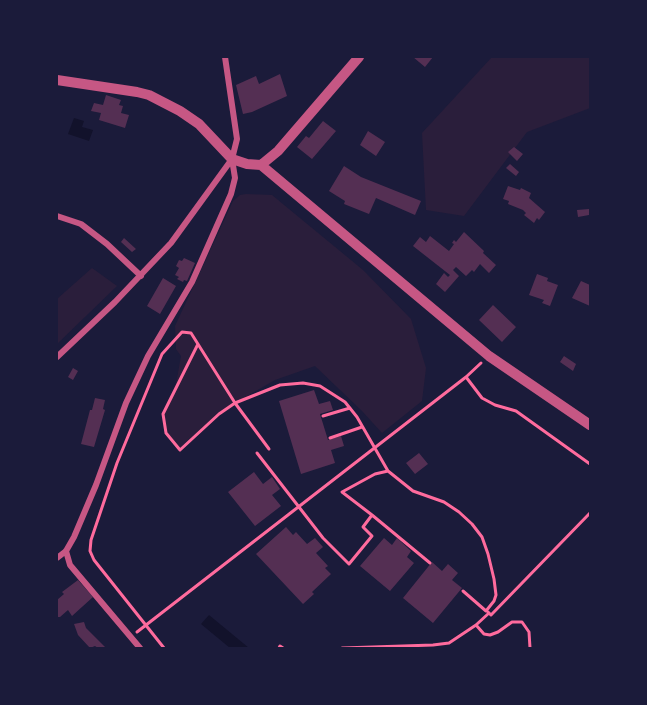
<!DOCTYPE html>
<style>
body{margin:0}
#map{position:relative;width:647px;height:705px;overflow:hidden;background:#1b1b3a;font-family:"Asap Condensed",sans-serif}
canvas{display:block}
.frame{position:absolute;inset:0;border:58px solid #1b1b3a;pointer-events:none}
</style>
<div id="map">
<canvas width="647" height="705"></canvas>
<div class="frame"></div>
</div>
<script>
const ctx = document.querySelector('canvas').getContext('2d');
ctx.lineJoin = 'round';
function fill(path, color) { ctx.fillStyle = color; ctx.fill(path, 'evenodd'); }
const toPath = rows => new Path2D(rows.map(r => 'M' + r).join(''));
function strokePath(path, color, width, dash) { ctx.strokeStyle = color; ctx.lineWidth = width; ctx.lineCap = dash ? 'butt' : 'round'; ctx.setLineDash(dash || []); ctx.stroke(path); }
const green = toPath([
 [492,57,590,57,590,108,527,132,464,216,426,210,422,133],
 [246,194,272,195,363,270,411,319,426,368,422,401,382,433,362,411,315,366,275,380,235,403,219,414,180,450,166,433,163,414,175,390,181,356,176,349,175,326,233,201,240,195],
 [92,268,117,286,57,344,57,299]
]);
const water = toPath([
 [74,118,84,121,82,127,93,130,89,141,68,134],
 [209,615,249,648,230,648,201,624]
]);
const building = toPath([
 [413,57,433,57,425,67],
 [280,74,287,96,252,112,243,114,236,85,256,76,259,84],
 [106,95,121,100,119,105,123,106,121,113,129,115,125,128,99,120,101,113,91,111,94,103,103,105],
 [323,121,336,131,312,159,297,147,306,136,309,138],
 [368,131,385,142,376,156,360,145],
 [514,147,523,154,517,161,508,152],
 [510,164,519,172,516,176,506,168],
 [344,166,361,177,421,201,415,215,376,198,369,214,344,204,345,201,329,191],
 [508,186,520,190,521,188,531,193,529,198,545,212,539,220,537,218,534,223,524,215,526,213,523,210,508,204,509,201,503,199],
 [589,209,589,215,578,217,577,210],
 [464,232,484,251,483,253,496,265,489,273,480,264,474,272,472,270,466,276,456,267,453,270,459,276,445,292,436,284,444,273,448,277,450,275,413,246,420,237,426,242,430,236,449,251,454,244,452,243,454,240,456,242],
 [124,238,136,249,132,252,121,242],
 [184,258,195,263,187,281,184,280,183,282,177,279,179,277,175,275,179,268,176,266,179,260,182,261],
 [537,274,548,278,547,281,558,285,550,306,542,303,544,300,529,295],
 [163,278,176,286,160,314,147,306],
 [581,281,590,285,590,306,572,298],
 [493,305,516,327,502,342,479,320],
 [564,356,576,364,573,371,560,362],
 [73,368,78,371,73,380,68,377],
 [314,390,319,404,330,401,333,410,320,414,328,440,341,436,344,446,331,450,335,463,301,474,279,401],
 [95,398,105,400,103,409,105,410,94,447,81,444,90,410,92,410],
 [419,453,428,464,415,474,406,463],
 [254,472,263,484,272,477,280,489,272,495,281,506,255,526,228,492],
 [286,527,293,535,296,532,307,544,315,538,323,547,316,553,328,566,325,568,331,574,312,592,314,594,303,604,256,554],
 [384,538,392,545,397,538,411,551,407,557,414,563,390,591,360,566],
 [432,562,442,571,448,564,458,573,452,580,462,588,433,623,403,598],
 [78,580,93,597,72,616,68,610,60,617,57,617,57,600,64,594,62,592],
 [84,622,86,628,106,648,98,648,95,646,90,648,78,635,74,624]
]);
const path = toPath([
 [198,344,163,414,166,433,180,450,219,414,235,403,269,449],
 [466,377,482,398,495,405,516,411,590,464],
 [323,416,350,408],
 [330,438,362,427],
 [257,453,323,538,349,564,372,536,363,527,372,515],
 [388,471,375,474,342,492,372,515,430,563],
 [488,612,491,615,590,513],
 [476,625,484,634,490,635,498,632,512,622,522,622,529,632,530,648],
 [137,632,466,377,481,363],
 [164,648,94,560,90,551,91,540,117,463,143,400,162,354,182,332,191,333,235,403,280,385,303,383,320,386,345,402,357,417,388,471,413,491,444,502,459,512,472,524,482,537,488,554,494,579,496,595,494,601,486,611,463,591],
 [279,648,280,646,283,648],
 [342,648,433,645,449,643,476,625,489,613]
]);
const minor = toPath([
 [57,216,81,224,107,244,141,276],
 [57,357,115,302,171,243,232,159],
 [66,551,70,565,140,648],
 [57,558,66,551,74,537,96,485,126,403,148,356,192,282,231,194,235,178,232,159,237,139,225,57]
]);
const tertiary = toPath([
 [57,80,137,92,149,95,180,111,199,124,232,159,247,164,261,165,278,151,359,57],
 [261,165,489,356,590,425]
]);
fill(green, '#2a1e3b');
fill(water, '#12122b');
fill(building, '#542f53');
strokePath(path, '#ff6b9d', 3);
strokePath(minor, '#c65784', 6);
strokePath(tertiary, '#c65784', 10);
</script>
